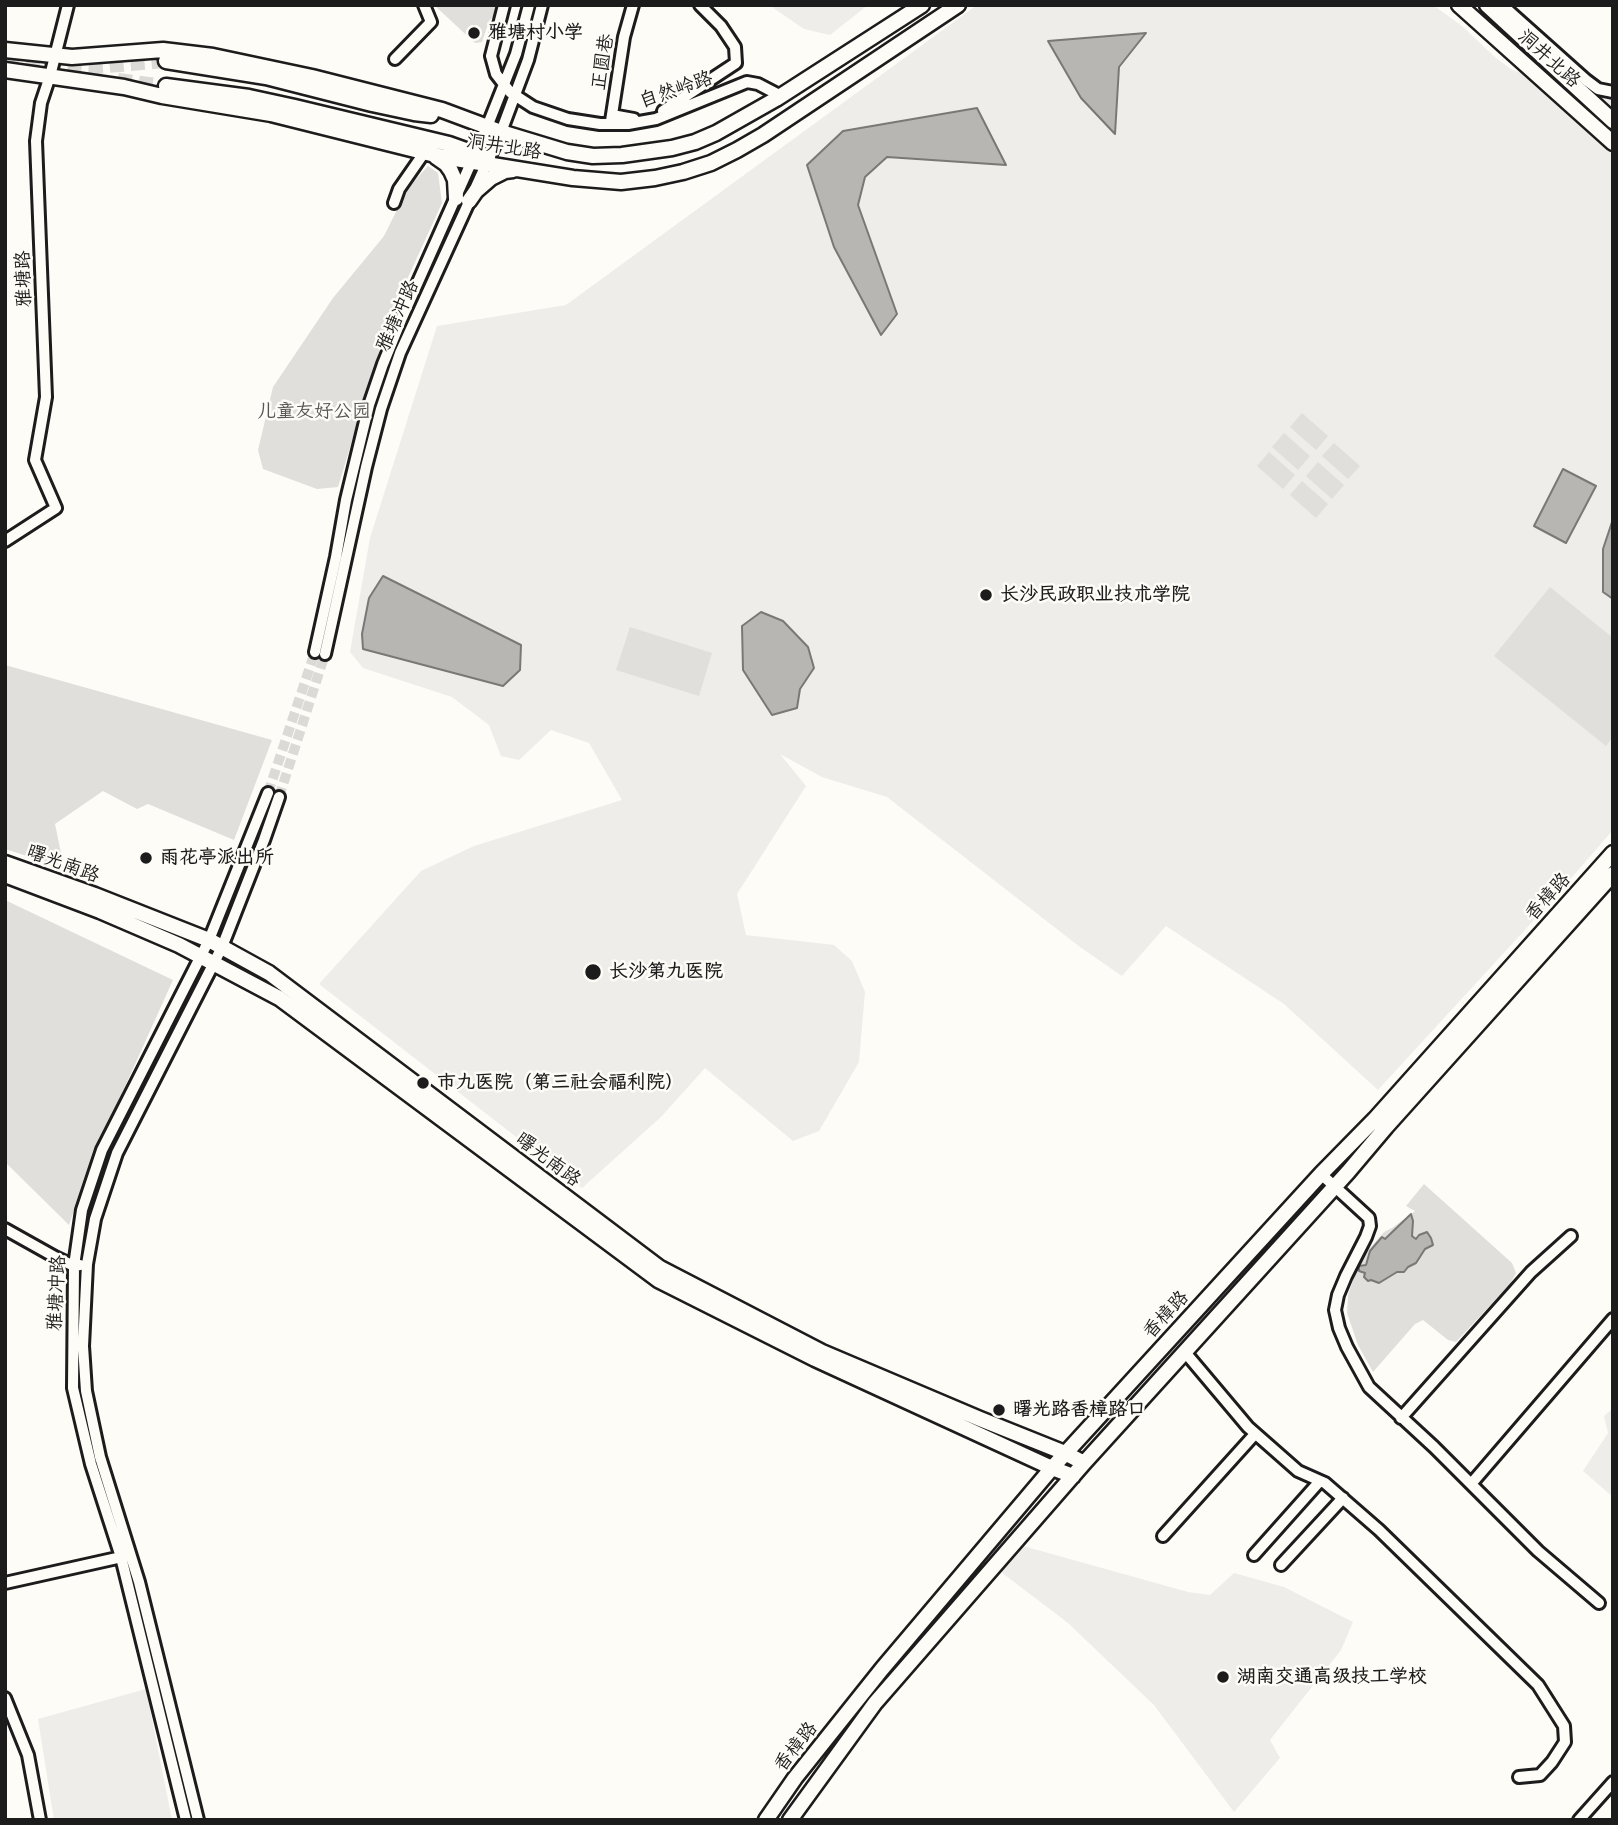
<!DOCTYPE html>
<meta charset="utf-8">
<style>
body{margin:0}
#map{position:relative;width:1618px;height:1825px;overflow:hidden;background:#fdfcf7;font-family:"Playpen Sans",sans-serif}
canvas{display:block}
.frame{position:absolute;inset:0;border:7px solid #1c1c1c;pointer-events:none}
</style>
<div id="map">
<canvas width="1618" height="1825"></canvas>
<div class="frame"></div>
</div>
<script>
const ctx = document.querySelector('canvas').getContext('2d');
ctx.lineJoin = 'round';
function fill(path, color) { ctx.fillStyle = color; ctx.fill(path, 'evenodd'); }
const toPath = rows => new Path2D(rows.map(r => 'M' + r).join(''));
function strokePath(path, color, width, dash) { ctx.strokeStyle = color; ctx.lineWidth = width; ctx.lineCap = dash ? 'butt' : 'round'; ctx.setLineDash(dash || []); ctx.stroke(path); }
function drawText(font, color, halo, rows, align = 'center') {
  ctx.font = font + ' "Playpen Sans","LXGW WenKai TC",sans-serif'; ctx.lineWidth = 5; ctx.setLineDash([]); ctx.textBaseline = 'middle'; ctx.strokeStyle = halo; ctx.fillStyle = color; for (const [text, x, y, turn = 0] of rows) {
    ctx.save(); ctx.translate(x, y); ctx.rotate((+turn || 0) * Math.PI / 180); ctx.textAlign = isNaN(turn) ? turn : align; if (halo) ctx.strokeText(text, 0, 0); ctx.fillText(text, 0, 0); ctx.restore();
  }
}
const built = toPath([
 [769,5,868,5,830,35,804,29],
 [977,5,1433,5,1462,26,1496,58,1512,70,1605,99,1613,99,1613,830,1545,908,1378,1090,1284,1004,1166,926,1122,976,1080,947,887,797,822,777,780,754,806,786,737,894,746,935,834,945,852,961,865,992,859,1062,819,1131,793,1141,705,1068,661,1117,582,1188,319,984,421,871,474,846,622,800,589,743,551,730,519,760,501,756,489,725,452,697,363,668,350,652,370,538,437,326,566,305],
 [1613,1408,1613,1497,1583,1471,1608,1433,1604,1416],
 [1023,1546,1188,1592,1210,1595,1234,1573,1284,1587,1353,1622,1341,1650,1270,1740,1280,1758,1234,1812,1154,1705,1068,1623,1001,1572],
 [146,1689,172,1820,54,1820,38,1719]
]);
const green = toPath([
 [434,5,498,5,495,15,489,21,482,42,475,43],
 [428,166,438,173,442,203,389,319,338,487,317,489,263,469,258,450,273,387,333,298,384,236,408,188],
 [1302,413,1328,436,1316,450,1290,427],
 [1284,433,1310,456,1298,470,1272,447],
 [1334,443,1360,466,1348,479,1322,456],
 [1269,452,1295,475,1283,489,1257,466],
 [1318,462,1344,485,1332,499,1306,476],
 [1302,481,1328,504,1316,518,1290,495],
 [1550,587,1613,638,1613,737,1606,746,1494,656],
 [630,627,712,653,699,696,616,670],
 [5,665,272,740,234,840,148,804,137,809,103,791,55,824,64,868,5,849],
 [5,900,173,980,90,1164,69,1225,5,1162],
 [1424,1184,1512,1263,1516,1273,1510,1284,1456,1342,1448,1340,1423,1320,1415,1324,1373,1372,1358,1345,1347,1313,1348,1295,1354,1277,1363,1256,1384,1232,1392,1228,1415,1211,1406,1206]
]);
const water = toPath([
 [1146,33,1119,67,1115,134,1081,98,1048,41,1146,33],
 [977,108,1006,165,887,157,865,177,858,205,897,314,881,335,834,247,807,165,843,131,977,108],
 [1563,469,1596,486,1566,543,1534,526,1563,469],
 [1613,519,1613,599,1603,592,1603,549,1613,519],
 [383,576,521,645,520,670,503,686,363,649,362,634,369,598,383,576],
 [761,612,783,621,808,647,814,668,800,689,797,708,772,715,743,670,742,626,761,612],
 [1411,1214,1413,1221,1412,1236,1416,1239,1419,1235,1427,1232,1431,1238,1433,1245,1425,1249,1416,1263,1408,1267,1404,1272,1397,1272,1379,1283,1371,1280,1368,1281,1364,1277,1365,1273,1359,1271,1359,1266,1366,1265,1370,1251,1382,1237,1385,1239,1411,1214]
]);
const minorTunnel = toPath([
 [268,793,315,652],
 [279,797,325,654]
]);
const majorTunnel = toPath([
 [5,60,97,67,166,61],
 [118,80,166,86]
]);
const minor = toPath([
 [504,5,491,56,496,74,510,92,533,107,568,119,600,124,628,124,656,119,747,82,758,84,781,96],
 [1502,5,1586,80,1598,89,1613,92],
 [395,59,431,22,424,5],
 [663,111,736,63,735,47,721,26,700,5],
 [612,115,634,119],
 [611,121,624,37,633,5],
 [394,203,399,189,424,153],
 [5,541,56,508,35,460,46,397,36,141,41,103,50,76,68,5],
 [315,652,336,557,346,500,369,405,383,364,401,320,487,127,516,54,529,5],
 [325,654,366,467,381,409,400,353,501,132,528,60,542,5],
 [1321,1174,1369,1218,1370,1226,1366,1237,1346,1276,1338,1295,1335,1310,1339,1328,1347,1347,1369,1387,1434,1447,1538,1551,1599,1603],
 [5,1229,55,1257,74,1266,80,1265],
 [1184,1351,1248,1427,1298,1471,1325,1483,1379,1530,1538,1685,1564,1726,1565,1742,1552,1762,1540,1775,1519,1777],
 [1401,1418,1531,1272,1571,1236],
 [1471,1484,1613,1319],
 [1163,1536,1255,1434],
 [1254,1555,1320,1481],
 [1281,1565,1343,1498],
 [5,1583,126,1556],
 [5,1698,28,1755,40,1820],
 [186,1820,121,1557,91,1464,73,1388,74,1266,82,1210,102,1150,209,940,268,793],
 [198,1820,139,1582,100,1457,86,1391,83,1346,87,1264,95,1219,117,1153,222,947,264,840,279,797],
 [1579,1820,1613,1782]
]);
const major = toPath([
 [1459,5,1613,143],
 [1487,5,1613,121],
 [5,50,72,57,163,50,213,56,312,77,442,110,501,132,567,152,593,156,622,155,672,148,695,142,716,133,776,99,922,5],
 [166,61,266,77,372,104,414,113,431,115],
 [5,70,124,87,162,96,271,114,443,157,573,178,621,182,655,178,683,172,711,163,737,150,763,135,958,5],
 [166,86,249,97,295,107,449,144,488,158],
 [436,157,446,164,451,171,455,180,456,198],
 [469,201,476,191,491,178,505,171,513,170],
 [5,863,95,895,209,940,269,973,660,1268,822,1352,980,1419,1065,1453,1084,1463],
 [5,875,100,911,179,945,279,998,658,1280,815,1359,1052,1468,1073,1476],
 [766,1820,795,1778,882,1669,1052,1468,1321,1174,1375,1119,1613,853],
 [790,1820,875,1703,1084,1463,1348,1172,1386,1127,1613,874]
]);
const markers = [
 [474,33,7,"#1c1c1c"],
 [986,595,7,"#1c1c1c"],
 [146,858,7,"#1c1c1c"],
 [593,972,9,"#1c1c1c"],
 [423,1083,7,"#1c1c1c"],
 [999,1410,7,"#1c1c1c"],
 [1223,1677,7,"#1c1c1c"]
];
const poiNames = [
 ["雅塘村小学",488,33],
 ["长沙民政职业技术学院",1000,595],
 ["雨花亭派出所",160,858],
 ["长沙第九医院",609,972],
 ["市九医院（第三社会福利院）",437,1083],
 ["曙光路香樟路口",1013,1410],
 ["湖南交通高级技工学校",1237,1677]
];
const streetNames = [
 ["洞井北路",1549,59,42],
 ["正圆巷",603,62,-81],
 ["自然岭路",676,90,-19],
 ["洞井北路",504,147,9],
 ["雅塘路",24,279,-92],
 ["雅塘冲路",398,316,-66],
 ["曙光南路",63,864,20],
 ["香樟路",1548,897,-48],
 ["曙光南路",548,1160,37],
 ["雅塘冲路",57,1293,-87],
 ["香樟路",1166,1315,-47],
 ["香樟路",796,1747,-52]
];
const parkNames = [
 ["儿童友好公园",314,412]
];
fill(built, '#eeede9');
fill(green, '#e0dfdb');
fill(water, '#b7b6b2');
strokePath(water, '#797876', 2);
strokePath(minorTunnel, '#dbdad6', 10, [10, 5]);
strokePath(majorTunnel, '#dbdad6', 14, [14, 7]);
strokePath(minor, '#1c1c1c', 16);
strokePath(major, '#1c1c1c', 19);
strokePath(minor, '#fdfcf7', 10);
strokePath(major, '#fdfcf7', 14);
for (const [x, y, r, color] of markers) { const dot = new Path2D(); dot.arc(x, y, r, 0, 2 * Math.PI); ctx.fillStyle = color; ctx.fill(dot); strokePath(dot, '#fdfcf7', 2.5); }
drawText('bold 19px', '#1c1c1c', '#fdfcf7', poiNames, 'left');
drawText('19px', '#1c1c1c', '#fdfcf7', streetNames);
drawText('19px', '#575655', '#fdfcf7', parkNames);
</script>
